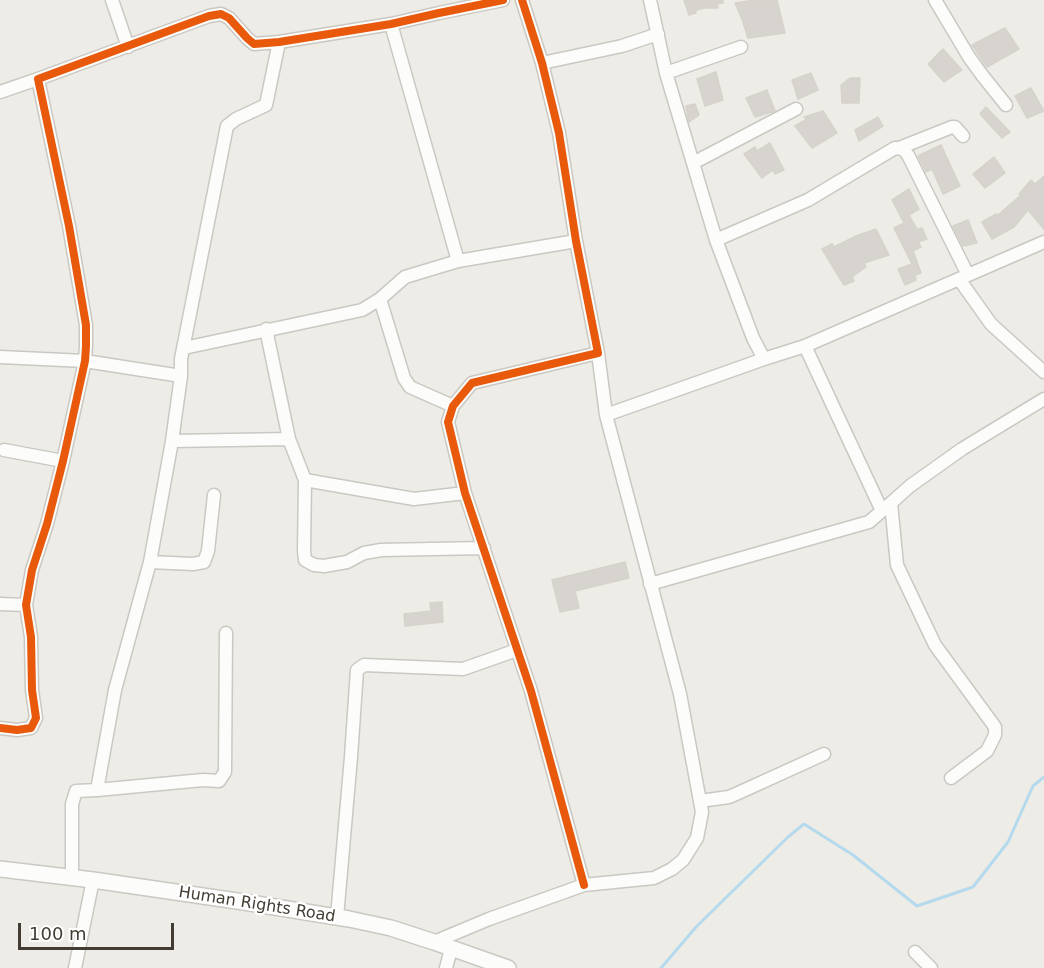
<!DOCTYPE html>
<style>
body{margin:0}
#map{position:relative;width:1044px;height:968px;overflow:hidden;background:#eeece6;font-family:"DejaVu Sans",sans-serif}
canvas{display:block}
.scale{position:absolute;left:18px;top:923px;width:156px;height:27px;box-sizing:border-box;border:3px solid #433c33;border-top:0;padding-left:8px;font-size:18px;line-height:21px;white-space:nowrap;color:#433c33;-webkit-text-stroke:4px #fff;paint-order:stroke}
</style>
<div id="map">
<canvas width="1044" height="968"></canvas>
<div class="scale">100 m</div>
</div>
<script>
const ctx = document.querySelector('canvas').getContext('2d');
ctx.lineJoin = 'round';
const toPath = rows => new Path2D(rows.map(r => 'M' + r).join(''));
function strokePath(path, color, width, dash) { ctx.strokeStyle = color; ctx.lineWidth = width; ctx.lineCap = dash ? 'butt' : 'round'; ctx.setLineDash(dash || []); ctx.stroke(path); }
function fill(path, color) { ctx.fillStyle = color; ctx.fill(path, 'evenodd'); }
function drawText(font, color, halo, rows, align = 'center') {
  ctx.font = font + ' "DejaVu Sans",sans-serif'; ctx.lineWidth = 5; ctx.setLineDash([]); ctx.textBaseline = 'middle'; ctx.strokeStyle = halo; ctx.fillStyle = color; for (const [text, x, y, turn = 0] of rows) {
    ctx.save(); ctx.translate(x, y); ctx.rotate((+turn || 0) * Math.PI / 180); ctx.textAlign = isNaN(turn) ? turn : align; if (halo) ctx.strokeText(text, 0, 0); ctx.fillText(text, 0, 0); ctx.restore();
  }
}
const stream = toPath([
 [661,968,696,927,788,837,804,824,853,855,917,906,973,887,1008,842,1033,786,1044,777]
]);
const building = toPath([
 [684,0,723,0,723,3,717,4,718,8,705,8,696,10,696,13,689,15,684,0],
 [754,0,777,0,785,33,748,38,742,19,735,3,754,0],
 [1005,28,1019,49,987,67,972,45,1005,28],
 [943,49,962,70,944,82,928,64,943,49],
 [716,72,723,100,705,106,697,79,716,72],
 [811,73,818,90,798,99,792,80,811,73],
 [850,78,860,78,859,103,842,103,841,85,850,78],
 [1031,88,1044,111,1027,118,1015,96,1031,88],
 [767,90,775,111,755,117,746,98,767,90],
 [695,104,699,115,689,122,686,106,695,104],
 [986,107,1010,132,1002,138,980,114,986,107],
 [823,111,837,133,812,148,795,126,807,119,804,117,823,111],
 [878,117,883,126,859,141,855,130,878,117],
 [770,143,784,170,775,174,773,170,762,178,744,154,755,147,757,151,770,143],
 [941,145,960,186,943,194,932,169,926,172,918,156,941,145],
 [994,157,1005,173,985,188,973,174,994,157],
 [1044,176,1044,229,1028,210,1014,227,992,239,982,222,996,214,998,215,1021,195,1019,194,1031,180,1035,184,1044,176],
 [909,189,919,209,909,215,917,229,922,228,927,239,918,242,921,247,913,251,921,273,915,275,916,280,905,285,898,269,912,264,894,228,904,223,892,200,909,189],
 [968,220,977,243,963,246,953,226,968,220],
 [876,229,889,255,864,263,866,267,852,277,854,281,844,285,822,249,832,244,834,247,856,236,876,229],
 [625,562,629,578,575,591,579,608,560,612,552,580,625,562],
 [442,602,443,622,405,626,404,614,431,611,430,603,442,602]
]);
const minor = toPath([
 [112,0,128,47],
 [522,0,542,63,559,133,576,241,598,353,472,383,453,406,448,422,465,493,531,691,584,885],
 [650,0,666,73,716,240,753,338,764,359,805,346,1044,242],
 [935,0,969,57,982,75,1006,105],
 [391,24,458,261],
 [542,63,622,46,658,34],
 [666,73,741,47],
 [0,92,38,79],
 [899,148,952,127,955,127,963,136],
 [693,163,796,109],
 [716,240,808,200,895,148,903,149,908,155,968,275],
 [959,279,991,324,1044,372],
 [380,299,404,378,410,387,453,406],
 [266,329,289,439,305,480,414,499,465,493],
 [805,346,882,511],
 [184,348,362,310,380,299,405,277,458,261,576,241],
 [0,357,85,361,181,376],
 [606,415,764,359],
 [172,441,289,439],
 [4,450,63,461],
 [305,480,304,551,305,560,314,565,324,566,347,562,364,553,381,550,484,548],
 [150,562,193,564,204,562,208,551,214,495],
 [650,584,869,522,891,503],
 [0,604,26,605],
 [0,728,17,730,31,728,36,718,32,690,31,637,26,605,32,570,47,524,63,461,85,361,86,346,86,325,69,226,38,79,209,16,221,14,229,18,247,38,254,44,279,42,391,24,439,13,503,0],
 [951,778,987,751,995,735,995,727,935,645,897,565,891,503,910,486,962,449,1044,399],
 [97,790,203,780,219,781,225,772,226,633],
 [700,801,729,797,736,794,824,754],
 [72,878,72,804,76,791,97,790,115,690,150,562,172,441,181,376,181,359,227,126,236,119,266,105,279,42],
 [337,917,351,757,357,670,364,665,463,669,517,650],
 [434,942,489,919,584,885,654,878,672,869,683,860,697,838,702,812,680,694,606,415,598,353],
 [915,952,931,968],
 [75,968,93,880],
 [446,968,451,949]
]);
const tertiary = toPath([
 [0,869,93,880,244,902,349,919,391,928,434,942,508,968]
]);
const cycleway = toPath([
 [522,0,542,63,559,133,576,241,598,353,472,383,453,406,448,422,465,493,531,691,584,885],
 [0,728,17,730,31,728,36,718,32,690,31,637,26,605,32,570,47,524,63,461,85,361,86,346,86,325,69,226,38,79,209,16,221,14,229,18,247,38,254,44,279,42,391,24,439,13,503,0]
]);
const streetNames = [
 ["Human Rights Road",257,905,9]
];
strokePath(stream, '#b5d9ed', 3);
fill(building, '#d7d4cf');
strokePath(building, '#d6d2cc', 1.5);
strokePath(minor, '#cac8c2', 15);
strokePath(tertiary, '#cac8c2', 18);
strokePath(minor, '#fcfcfb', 12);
strokePath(tertiary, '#fcfcfb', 15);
strokePath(cycleway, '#e8590c', 8);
drawText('16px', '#433c33', '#fff', streetNames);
</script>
